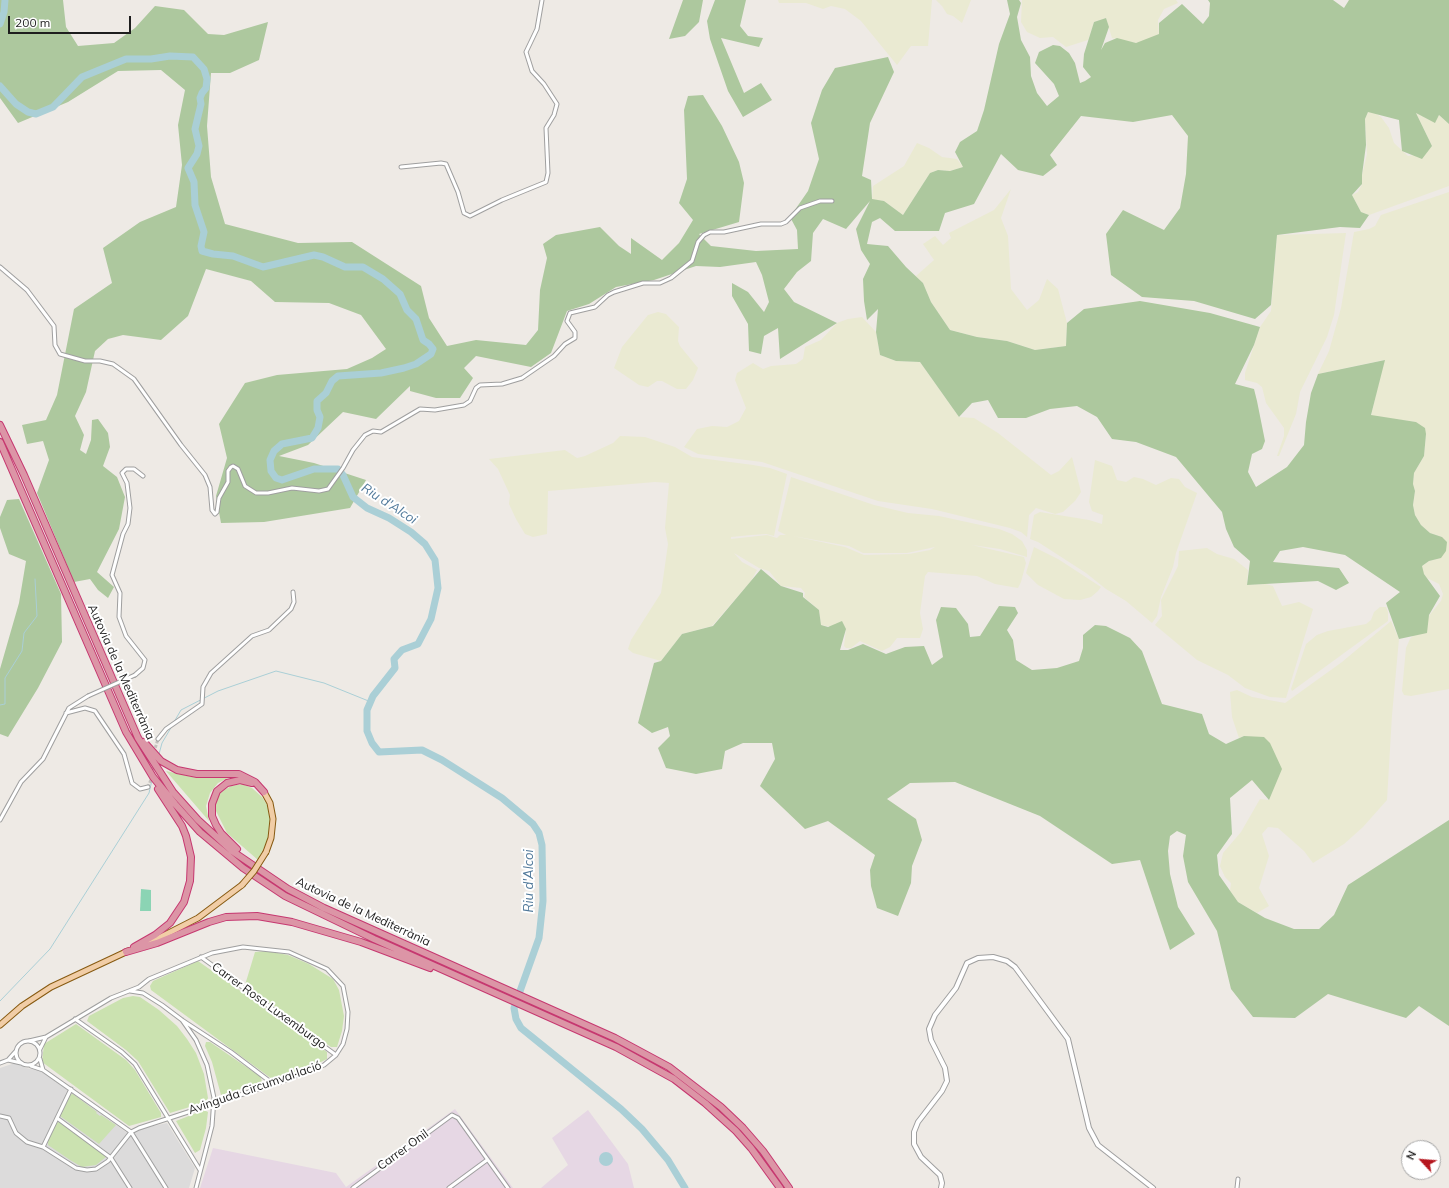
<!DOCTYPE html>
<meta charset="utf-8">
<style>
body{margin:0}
#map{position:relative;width:1449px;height:1188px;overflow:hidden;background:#eeeae5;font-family:Mulish,sans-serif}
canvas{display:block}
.north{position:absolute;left:1401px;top:1140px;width:40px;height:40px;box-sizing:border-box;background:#fff;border:1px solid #a5a5a5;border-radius:50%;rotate:296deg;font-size:11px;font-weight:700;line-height:16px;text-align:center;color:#1e1e1e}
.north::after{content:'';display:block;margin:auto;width:14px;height:18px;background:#b5161e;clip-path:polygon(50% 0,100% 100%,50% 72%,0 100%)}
.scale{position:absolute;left:8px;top:16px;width:123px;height:18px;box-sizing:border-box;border:2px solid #1e1e1e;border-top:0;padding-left:5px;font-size:12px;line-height:14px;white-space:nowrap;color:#1e1e1e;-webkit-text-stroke:3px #fff;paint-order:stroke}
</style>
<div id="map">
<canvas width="1449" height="1188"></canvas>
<div class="north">N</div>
<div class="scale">200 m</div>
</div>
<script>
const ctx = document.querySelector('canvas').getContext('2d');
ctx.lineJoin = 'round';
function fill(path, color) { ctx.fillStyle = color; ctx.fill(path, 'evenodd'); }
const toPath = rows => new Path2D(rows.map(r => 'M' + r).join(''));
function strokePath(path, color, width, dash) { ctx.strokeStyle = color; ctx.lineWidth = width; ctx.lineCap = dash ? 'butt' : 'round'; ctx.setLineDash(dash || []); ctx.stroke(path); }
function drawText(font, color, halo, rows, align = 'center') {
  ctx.font = font + ' Mulish,sans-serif'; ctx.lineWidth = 4; ctx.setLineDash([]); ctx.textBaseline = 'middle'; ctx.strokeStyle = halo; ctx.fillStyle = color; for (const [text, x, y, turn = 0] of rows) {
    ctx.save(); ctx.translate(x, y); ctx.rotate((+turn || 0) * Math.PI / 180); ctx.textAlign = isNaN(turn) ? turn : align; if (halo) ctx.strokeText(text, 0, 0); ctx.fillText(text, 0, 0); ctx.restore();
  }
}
const residential = toPath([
 [15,1063,26,1068,40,1070,126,1132,167,1123,195,1168,189,1188,0,1188,0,1068]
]);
const industrial = toPath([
 [455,1109,513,1188,200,1188,213,1148,336,1173,346,1187],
 [588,1110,628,1164,634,1188,541,1188,568,1165,552,1138]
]);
const farmland = toPath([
 [778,0,932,0,928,46,911,46,897,65,861,21,845,9,831,6,823,9,806,3,779,3],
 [936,0,971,0,962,23,953,16,947,14,942,6],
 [1022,0,1176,0,1178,3,1164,9,1158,20,1159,34,1148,40,1136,43,1112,38,1106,18,1094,22,1088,40,1066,47,1053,37,1040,38,1027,32,1021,22],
 [1368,112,1374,112,1381,117,1389,128,1394,143,1408,156,1414,155,1421,158,1432,146,1416,113,1434,122,1439,115,1449,124,1449,186,1369,215,1361,212,1352,195,1358,192,1362,184,1362,175,1367,154,1365,119],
 [917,143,929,148,942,157,957,159,963,167,950,171,938,170,930,173,903,215,884,201,872,200,873,186,904,166],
 [1011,189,1001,218,1008,236,1011,289,1027,310,1039,300,1047,279,1058,289,1067,323,1066,346,1035,350,1007,341,977,337,950,330,931,302,923,283,916,276,934,260,923,244,935,236,943,245,951,238,949,233,994,210],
 [1449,192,1449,689,1411,696,1404,695,1402,691,1406,648,1410,639,1441,601,1443,594,1439,584,1427,578,1422,571,1422,566,1429,561,1441,558,1442,537,1430,533,1421,525,1415,515,1413,505,1415,491,1413,484,1414,473,1424,456,1426,434,1416,422,1371,416,1384,360,1318,374,1329,351,1341,308,1354,232,1369,229,1375,226,1381,215],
 [1346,233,1334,315,1327,337,1300,392,1296,414,1279,456,1277,456,1284,436,1284,428,1266,403,1262,387,1257,383,1245,380,1245,373,1260,327,1271,311,1277,235],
 [658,312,666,314,679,327,678,341,680,346,698,368,693,380,686,389,677,389,662,381,657,381,648,387,639,385,614,368,622,347,648,315],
 [862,317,876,332,880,355,896,361,920,362,959,417,974,418,998,433,1051,475,1059,471,1072,457,1081,492,1075,501,1063,512,1055,514,1036,508,1029,515,1027,537,1021,532,1010,528,932,509,878,501,762,462,698,454,684,447,697,429,712,426,727,427,739,421,746,408,735,380,737,373,753,363,763,369,771,366,796,364,803,359,805,347,821,340,837,323,848,319],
 [620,436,645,437,675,447,692,457,753,465,770,468,787,474,774,536,766,534,751,535,731,537,731,539,767,535,777,538,780,535,786,535,778,531,791,477,874,505,908,513,939,516,999,529,1012,534,1022,541,1027,550,1027,557,1000,549,972,545,1024,557,1026,563,1021,582,1018,588,995,584,977,576,928,572,925,576,920,613,923,629,920,638,897,638,890,647,882,651,860,641,851,648,846,648,844,646,846,629,821,625,819,610,804,597,805,593,801,588,781,586,769,571,759,568,734,553,742,562,757,570,751,581,712,626,682,634,661,661,633,653,628,649,631,640,661,593,668,544,665,528,669,483,655,482,548,491,547,534,533,537,525,534,516,519,509,504,510,495,498,469,489,459,565,450,577,458,585,456,613,443],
 [793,536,849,546,863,553,907,553,935,547,930,550,909,554,864,555,845,547],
 [1095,460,1112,466,1117,480,1126,482,1134,477,1143,479,1156,485,1171,478,1179,479,1185,487,1197,493,1176,553,1173,567,1161,597,1157,616,1152,623,1126,601,1106,589,1086,573,1038,542,1030,539,1034,515,1040,512,1089,520,1102,524,1103,515,1092,511,1089,502],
 [1034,547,1058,559,1101,587,1098,591,1091,597,1080,600,1064,599,1038,585,1026,573],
 [1207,548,1217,554,1234,559,1248,570,1247,585,1266,584,1273,586,1282,606,1299,602,1313,609,1286,698,1270,697,1245,688,1228,675,1197,660,1155,625,1162,616,1161,600,1178,566,1179,551],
 [1380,607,1386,607,1388,612,1388,621,1292,691,1291,689,1306,644,1317,635,1328,631,1366,624,1371,620,1374,612],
 [1391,621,1399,639,1392,715,1387,800,1363,827,1344,844,1313,863,1304,851,1278,828,1268,827,1262,834,1269,856,1259,888,1269,906,1257,913,1238,902,1230,891,1231,883,1225,877,1220,866,1223,853,1241,832,1260,799,1269,800,1244,736,1239,738,1232,717,1230,692,1237,690,1252,697,1285,703,1342,662]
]);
const grass = toPath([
 [166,771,197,778,203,778,204,776,232,776,218,783,210,793,206,806,209,821],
 [242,784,252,788,262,797,267,805,271,819,268,839,258,860,227,833,216,811,216,801,221,792,231,786],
 [267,951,288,955,309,964,333,979,339,990,344,1016,342,1031,337,1047,331,1047,245,985,255,952],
 [198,961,327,1052,327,1059,311,1067,272,1079,151,990,150,986,153,981],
 [133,996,140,997,159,1010,177,1026,187,1039,196,1053,204,1074,208,1098,206,1102,170,1113,138,1061,126,1050,87,1021,89,1016,123,998],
 [76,1024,126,1060,135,1070,161,1113,161,1117,129,1126,42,1062,44,1044],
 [206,1042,210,1042,261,1077,262,1083,221,1095,212,1062,205,1046],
 [73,1094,97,1112,96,1113,100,1116,101,1115,116,1125,99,1144,60,1116,69,1095],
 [204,1110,208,1112,206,1128,200,1150,195,1153,176,1121],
 [59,1122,106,1156,106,1157,96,1165,82,1167,70,1160,48,1145,48,1141,56,1123]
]);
const forest = toPath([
 [0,0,63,0,66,27,78,46,114,43,135,28,155,6,184,10,208,34,224,35,268,22,259,60,230,73,211,73,207,126,211,177,225,224,298,243,352,242,421,286,429,318,447,346,476,340,526,345,538,330,540,290,547,258,543,244,556,235,600,227,619,246,631,254,631,238,662,260,679,243,693,220,679,203,687,179,684,110,688,96,703,95,722,126,739,162,744,183,739,222,699,234,711,246,756,251,798,249,797,230,790,217,808,191,819,159,811,123,822,90,835,68,888,57,894,72,870,123,862,176,871,180,872,199,884,201,903,215,930,173,938,170,950,171,963,167,955,152,960,142,977,131,984,110,999,44,1010,14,1007,0,1019,0,1021,3,1017,17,1021,40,1030,57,1031,76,1037,93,1047,106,1059,96,1054,84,1035,63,1039,52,1053,45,1060,46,1069,53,1075,63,1080,83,1085,81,1091,77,1083,67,1084,54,1094,22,1106,18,1109,27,1101,50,1105,43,1117,38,1136,43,1159,34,1159,23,1182,4,1203,24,1209,16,1210,3,1208,0,1333,0,1344,8,1349,0,1449,0,1449,124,1439,115,1435,123,1416,113,1432,146,1422,159,1402,151,1399,120,1368,112,1365,119,1366,145,1362,175,1362,184,1352,195,1361,212,1369,215,1360,228,1340,227,1277,235,1271,305,1255,319,1194,301,1142,297,1111,275,1106,234,1123,210,1164,230,1180,208,1186,174,1188,136,1172,115,1133,122,1081,116,1050,155,1057,165,1043,176,1018,170,1001,154,974,204,945,213,939,231,895,231,880,218,872,222,867,244,888,246,906,267,923,283,931,302,950,330,977,337,1007,341,1035,350,1066,346,1067,323,1084,309,1140,301,1210,313,1260,327,1254,345,1235,384,1254,389,1257,401,1265,441,1262,449,1252,454,1248,472,1256,487,1287,467,1304,445,1306,422,1311,393,1318,374,1385,360,1371,415,1416,422,1425,428,1426,434,1424,456,1414,473,1413,484,1415,491,1413,505,1415,515,1421,525,1430,533,1442,537,1447,542,1446,551,1441,558,1429,561,1422,566,1424,574,1440,596,1429,615,1427,633,1399,639,1386,603,1400,592,1345,555,1303,547,1280,551,1273,562,1339,568,1349,583,1336,590,1318,581,1247,585,1250,561,1234,547,1226,529,1222,512,1176,457,1136,442,1112,439,1097,417,1077,406,1050,409,1026,418,998,418,988,400,972,403,959,417,920,362,896,361,880,355,876,332,878,309,867,320,864,301,863,279,870,264,861,250,856,229,870,201,846,229,823,219,813,233,811,261,797,272,784,289,794,302,837,323,780,359,778,328,764,336,761,354,749,351,748,324,732,296,732,283,748,292,764,312,769,302,762,275,756,262,720,267,696,266,654,280,616,287,589,304,567,311,551,353,531,367,476,356,464,368,473,378,460,398,436,398,410,391,410,386,376,419,343,412,308,445,279,456,314,463,366,480,350,508,264,522,221,523,216,496,227,458,219,424,245,383,277,375,347,369,372,358,386,349,361,315,329,303,275,302,251,281,206,269,188,316,161,340,123,335,108,339,95,351,86,392,75,416,84,435,80,450,86,454,91,440,92,420,98,419,108,433,110,447,103,466,117,477,125,497,119,529,97,572,114,587,108,598,98,590,90,579,74,582,37,493,49,460,43,441,27,444,22,425,46,420,57,395,74,309,112,283,103,248,140,222,176,207,182,165,178,125,185,90,161,70,118,71,68,102,18,123,0,98],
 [683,0,703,0,699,22,685,36,669,39],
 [715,0,746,0,740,26,748,36,763,38,759,47,721,38,744,93,761,83,772,100,743,117,728,91,710,39,707,21],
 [19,499,61,594,62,642,38,688,8,737,0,734,0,669,19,603,26,561,9,554,0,528,0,517,7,500],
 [761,569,781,586,803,593,803,597,819,610,821,625,828,627,842,621,846,629,840,650,848,650,863,644,886,654,905,647,924,646,932,665,943,657,936,620,941,607,956,608,968,624,970,637,980,636,999,606,1015,607,1018,613,1007,630,1013,640,1016,660,1032,670,1057,668,1079,661,1083,648,1083,635,1095,625,1106,626,1130,638,1142,651,1162,704,1202,714,1209,734,1226,744,1244,736,1264,737,1270,743,1282,769,1269,800,1252,780,1230,798,1232,834,1217,855,1219,875,1238,902,1265,918,1294,929,1319,929,1334,915,1348,885,1449,820,1449,1026,1419,1006,1406,1018,1328,994,1295,1018,1253,1017,1231,989,1217,931,1188,882,1183,856,1186,835,1177,831,1170,836,1168,851,1170,874,1178,907,1195,934,1170,950,1140,860,1112,864,1040,816,955,782,910,783,887,799,916,819,922,840,912,866,911,883,898,916,877,908,871,886,870,870,875,855,828,821,805,829,760,786,775,759,772,743,743,743,725,751,722,769,696,774,666,768,658,748,670,736,668,727,652,733,638,723,654,663,661,661,682,634,713,626]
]);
const pitch = toPath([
 [141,889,151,890,151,911,140,911]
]);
const water = toPath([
 '599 1159a7 7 0 1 1 14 0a7 7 0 1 1-14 0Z'
]);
const stream = toPath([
 [0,705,5,704,5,678,22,651,24,633,37,616,35,579],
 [174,722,181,710,218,691,276,671,324,683,371,702],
 [159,754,162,743,172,726],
 [0,1001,50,949,149,793,152,780]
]);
const river = toPath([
 [0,24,4,12,5,0],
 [0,86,16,104,28,112,36,114,53,107,82,77,126,59,151,59,170,56,193,57,204,69,207,79,206,88,202,93,200,98,201,104,195,129,199,146,197,154,188,168,194,182,195,205,204,232,201,246,202,251,213,254,233,256,263,267,314,255,323,257,345,267,363,267,383,279,400,294,407,310,416,319,423,340,429,344,433,349,431,354,416,364,404,368,381,373,338,376,332,381,326,393,317,401,317,410,320,417,318,428,312,438,282,444,274,451,270,460,271,471,276,478,282,480,314,469,338,469,343,475,353,497,367,508,389,518,411,532,425,544,435,560,438,588,431,619,418,644,402,650,394,659,395,668,373,696,367,710,367,731,372,743,379,752,422,750,442,760,502,798,533,824,539,833,542,845,543,901,539,938,514,1008,516,1019,521,1028,621,1109,642,1129,668,1160,685,1188]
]);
const minorTunnel = toPath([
 [154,752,158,739],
 [148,787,152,777,154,764]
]);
const minor = toPath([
 [401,167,441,163,446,164,458,192,464,213,470,216,502,200,546,182,548,173,546,128,554,115,557,104,544,84,532,71,526,52,537,29,542,0],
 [0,267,27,290,54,326,55,345,60,354,85,361,100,361,113,364,134,379,181,445,205,475,210,487,212,510,215,514,217,512,219,498,228,482,228,471,231,467,233,466,238,469,245,486,256,493,268,493,292,488,319,491,328,489,343,468,353,450,365,435,373,431,381,432,420,409,435,410,464,405,470,401,476,388,480,385,502,384,522,378,554,356,565,344,575,338,575,332,567,321,570,313,595,307,608,295,614,292,643,283,660,283,671,278,692,261,698,242,704,235,710,232,724,232,761,224,781,224,786,222,800,208,820,201,832,201],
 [135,675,143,668,145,660,126,636,119,617,120,593,112,575,123,534,128,524,130,508,127,483,122,473,126,469,134,469,143,476],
 [66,713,85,708,95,711,124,754,132,783,140,789,148,787],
 [158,739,166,729,202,704,203,687,211,673,252,636,269,630,291,609,294,602,293,592],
 [0,820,21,782,43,759,69,708,88,696],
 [201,957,336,1055],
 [130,991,143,993,162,1005,182,1020,231,1052,268,1080,271,1084],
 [75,1019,122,1052,135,1064,200,1170],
 [182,1020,196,1040,207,1065,214,1098,212,1126,196,1188],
 '16 1053a12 12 0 1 1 24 0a12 12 0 1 1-24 0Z',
 [40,1049,46,1037],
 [8,1060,21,1063],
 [0,1063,8,1060,16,1051],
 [31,1066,43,1070,40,1059],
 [43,1070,131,1132,166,1188],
 [0,1116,9,1118,16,1133,27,1142,43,1147,76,1168,87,1170,96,1169,108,1161,131,1132,139,1128,283,1081,324,1065,336,1055,343,1044,347,1029,348,1012,343,986,327,969,289,952,243,947,212,953,149,979,139,987,111,998,46,1037,29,1041],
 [57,1118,111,1158,130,1188],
 [43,1147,71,1089],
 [353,1188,452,1115,458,1118,508,1188],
 [449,1188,487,1160],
 [1237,1188,1238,1179]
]);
const tertiary = toPath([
 [941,1188,942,1183,940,1175,921,1157,914,1144,914,1132,918,1122,942,1091,947,1081,945,1068,931,1040,929,1029,935,1015,956,988,967,963,978,958,993,957,1007,961,1015,967,1068,1039,1089,1128,1098,1145,1153,1188]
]);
const primary = toPath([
 [264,792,270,803,273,819,271,838,266,852],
 [149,943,198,918,242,885],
 [0,1025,22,1006,51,987,128,951]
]);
const motorway = toPath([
 [0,425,24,475,138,738,173,792,198,820,232,851,288,889,324,908,615,1038,669,1067,721,1107,743,1128,763,1151,789,1188],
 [0,442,126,732,153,777,175,804,200,832,243,868,285,896,374,939,616,1047,674,1079,705,1103,736,1131,751,1148,780,1188],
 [144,742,161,761,177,770,197,774,239,774,255,782,264,792],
 [237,849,221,833,216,825,212,816,212,804,217,791,227,783,240,780,252,783],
 [134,947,155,935,170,923,184,902,190,881,191,857,186,836,182,826,158,789],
 [126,952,157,943,209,922,226,917,257,916,292,922,361,942,430,968]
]);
const minorBridge = toPath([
 [88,696,135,675]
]);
const primaryBridge = toPath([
 [242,885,254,871,266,852]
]);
const streetNames = [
 ["Autovia de la Mediterrània",121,672,66],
 ["Autovia de la Mediterrània",363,912,25],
 ["Carrer Rosa Luxemburgo",269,1006,36],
 ["Avinguda Circumval·lació",255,1088,-19],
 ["Carrer Onil",403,1150,-36]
];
const waterNames = [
 ["Riu d'Alcoi",389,504,33],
 ["Riu d'Alcoi",529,881,-90]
];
fill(residential, '#dcdbdb');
fill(industrial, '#e6d7e4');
fill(farmland, '#eaead2');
fill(grass, '#cbe2b0');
fill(forest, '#adc89e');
fill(pitch, '#8bd4b4');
fill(water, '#aacfd6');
strokePath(stream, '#aacfd6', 1);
strokePath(river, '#aacfd6', 7);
strokePath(minorTunnel, '#c4c1bd', 3, [3, 1.5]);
strokePath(minor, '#9f9f9f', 5);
strokePath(tertiary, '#9f9f9f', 6);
strokePath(primary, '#875a11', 7);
strokePath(motorway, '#c63870', 8);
strokePath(minor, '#fff', 3);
strokePath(tertiary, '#fff', 4);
strokePath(primary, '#f1cda6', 5);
strokePath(motorway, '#dc95a6', 6);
strokePath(minorBridge, '#9f9f9f', 5, []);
strokePath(primaryBridge, '#875a11', 7, []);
strokePath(minorBridge, '#fff', 3);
strokePath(primaryBridge, '#f1cda6', 5);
drawText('12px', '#1e1e1e', '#fff', streetNames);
drawText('italic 13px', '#527a9b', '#fff', waterNames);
</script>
